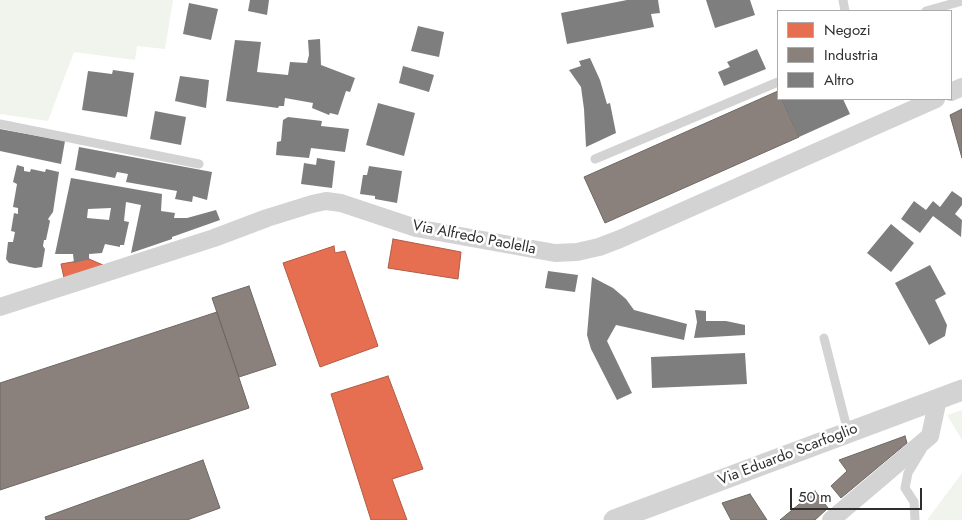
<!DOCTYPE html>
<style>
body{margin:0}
#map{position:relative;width:962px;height:520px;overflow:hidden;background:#fff;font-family:Jost,sans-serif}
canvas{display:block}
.legend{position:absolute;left:777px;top:10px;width:175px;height:90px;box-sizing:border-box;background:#fff;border:1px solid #ababab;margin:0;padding:6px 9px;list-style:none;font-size:15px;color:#2e2e2e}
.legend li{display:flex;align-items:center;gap:10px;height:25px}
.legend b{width:25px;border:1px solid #ababab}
.scale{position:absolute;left:790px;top:488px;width:132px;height:22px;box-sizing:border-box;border:2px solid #2e2e2e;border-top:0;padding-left:6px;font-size:15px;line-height:18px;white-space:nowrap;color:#2e2e2e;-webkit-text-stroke:4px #fff;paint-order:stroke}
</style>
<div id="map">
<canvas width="962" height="520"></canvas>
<ul class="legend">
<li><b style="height:14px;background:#e76f51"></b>Negozi</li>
<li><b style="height:14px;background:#8a817c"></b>Industria</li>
<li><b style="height:14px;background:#7e7e7e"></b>Altro</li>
</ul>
<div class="scale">50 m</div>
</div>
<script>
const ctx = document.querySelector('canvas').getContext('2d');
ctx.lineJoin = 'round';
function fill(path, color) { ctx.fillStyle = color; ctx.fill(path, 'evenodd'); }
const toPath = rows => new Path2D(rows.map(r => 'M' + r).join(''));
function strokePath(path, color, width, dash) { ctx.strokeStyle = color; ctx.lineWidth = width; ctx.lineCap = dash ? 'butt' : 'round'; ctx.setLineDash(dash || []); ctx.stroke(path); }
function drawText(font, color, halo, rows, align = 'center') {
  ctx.font = font + ' Jost,sans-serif'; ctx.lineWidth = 5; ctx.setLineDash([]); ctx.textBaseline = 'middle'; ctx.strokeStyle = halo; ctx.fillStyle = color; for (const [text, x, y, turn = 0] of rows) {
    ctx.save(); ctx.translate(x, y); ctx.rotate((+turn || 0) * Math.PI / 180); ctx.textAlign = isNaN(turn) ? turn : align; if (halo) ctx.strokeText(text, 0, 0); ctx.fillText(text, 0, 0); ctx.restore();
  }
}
const green = toPath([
 [0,0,173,0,165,49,137,46,135,60,74,52,48,121,0,114],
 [962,410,962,440,947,415],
 [962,473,962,520,927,520]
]);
const shops = toPath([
 [393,239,461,252,458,279,388,268,393,239],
 [334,246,335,253,345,251,378,346,320,367,283,263,334,246],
 [89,259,103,265,64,278,61,264,89,259],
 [388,376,423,469,392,479,407,520,371,520,331,394,388,376]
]);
const industry = toPath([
 [778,91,778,99,782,99,799,137,605,223,584,177,778,91],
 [962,109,962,158,950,115,962,109],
 [249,286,276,365,239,377,212,298,249,286],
 [217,312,249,408,0,490,0,383,217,312],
 [905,436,907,443,841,498,831,486,847,471,839,460,905,436],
 [203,460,220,508,187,520,46,520,45,517,203,460],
 [815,491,828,508,815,520,780,520,815,491],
 [750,494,767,520,731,520,722,503,750,494]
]);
const building = toPath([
 [250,0,269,0,267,15,248,11],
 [627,0,658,0,660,13,651,14,654,27,567,44,561,13],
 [706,0,750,0,755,15,715,28],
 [189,3,218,9,211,40,183,34],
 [418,26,444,32,439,57,411,51],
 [320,39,321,65,355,78,350,92,346,91,338,115,330,113,329,115,312,108,313,103,285,98,284,106,279,106,278,108,226,101,235,40,261,42,257,72,288,75,290,62,307,63,309,55,308,40],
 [757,49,766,69,724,86,718,72,730,67,727,62],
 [590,58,600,80,607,104,610,103,616,133,586,147,584,109,581,87,569,70,581,66,579,61],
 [403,66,434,75,429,92,399,83],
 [113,70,134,73,127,117,82,110,88,71,112,74],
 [180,76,209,80,206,108,175,101],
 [782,99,843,99,850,114,799,137],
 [378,103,415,113,404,156,366,145],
 [155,111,186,117,181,145,150,139],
 [288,117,322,121,321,126,349,129,345,152,311,148,309,158,276,155,277,142,281,141,283,120],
 [0,129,65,141,61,164,0,151],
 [79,147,212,172,207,200,193,196,192,202,175,199,177,191,126,182,128,174,117,172,115,178,75,170],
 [317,158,335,161,332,188,301,184,304,163,316,165],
 [17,165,24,167,24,171,30,172,31,169,45,172,46,169,59,172,53,212,48,219,50,221,46,240,44,240,43,246,45,249,42,267,35,268,9,263,6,259,8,242,13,242,15,232,11,231,14,213,18,214,18,208,13,207,17,184,13,182],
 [369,166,402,171,397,203,375,199,375,196,360,194,363,175,367,175],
 [71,178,162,194,161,211,175,213,174,218,187,218,216,210,220,220,172,237,172,239,131,253,141,205,126,202,124,221,129,222,124,245,120,245,120,247,105,244,102,253,89,254,89,259,74,263,73,254,55,254],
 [111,208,109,220,87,218,88,209],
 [952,191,962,198,962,205,955,214,962,220,961,237,933,216,920,233,901,219,914,201,926,210,933,201,940,207],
 [891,224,914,243,891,272,867,253],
 [930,265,946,294,935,300,947,325,945,336,929,345,895,283],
 [548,271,578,275,575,292,545,288],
 [592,277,613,288,626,299,634,310,687,324,684,340,616,325,607,341,632,393,617,400,591,349,587,335],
 [695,310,706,311,706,321,726,321,745,325,745,335,694,338,697,322],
 [745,353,747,384,652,388,651,357]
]);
const service = toPath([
 [843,0,845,11],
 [926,11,962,1],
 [0,124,199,164],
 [595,159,778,82],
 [824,338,848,432],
 [915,520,914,502,905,488,908,473,922,450]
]);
const minor = toPath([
 [951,92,962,87],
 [0,307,214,238,267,218,312,204,326,201,341,203,416,228,555,253,577,252,599,247,620,239,936,99],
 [831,520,930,436,938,399]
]);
const tertiary = toPath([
 [614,520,962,390]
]);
const streetNames = [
 ["Via Alfredo Paolella",474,238,11],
 ["Via Eduardo Scarfoglio",788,455,-21]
];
fill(green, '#f1f4ec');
fill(shops, '#e76f51');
strokePath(shops, '#b05c46', 1);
fill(industry, '#8a817c');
strokePath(industry, '#6e6865', 1);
fill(building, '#7e7e7e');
strokePath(service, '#d3d3d3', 9);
strokePath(minor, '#d3d3d3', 18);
strokePath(tertiary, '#d3d3d3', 21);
drawText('15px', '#2e2e2e', '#fff', streetNames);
</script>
